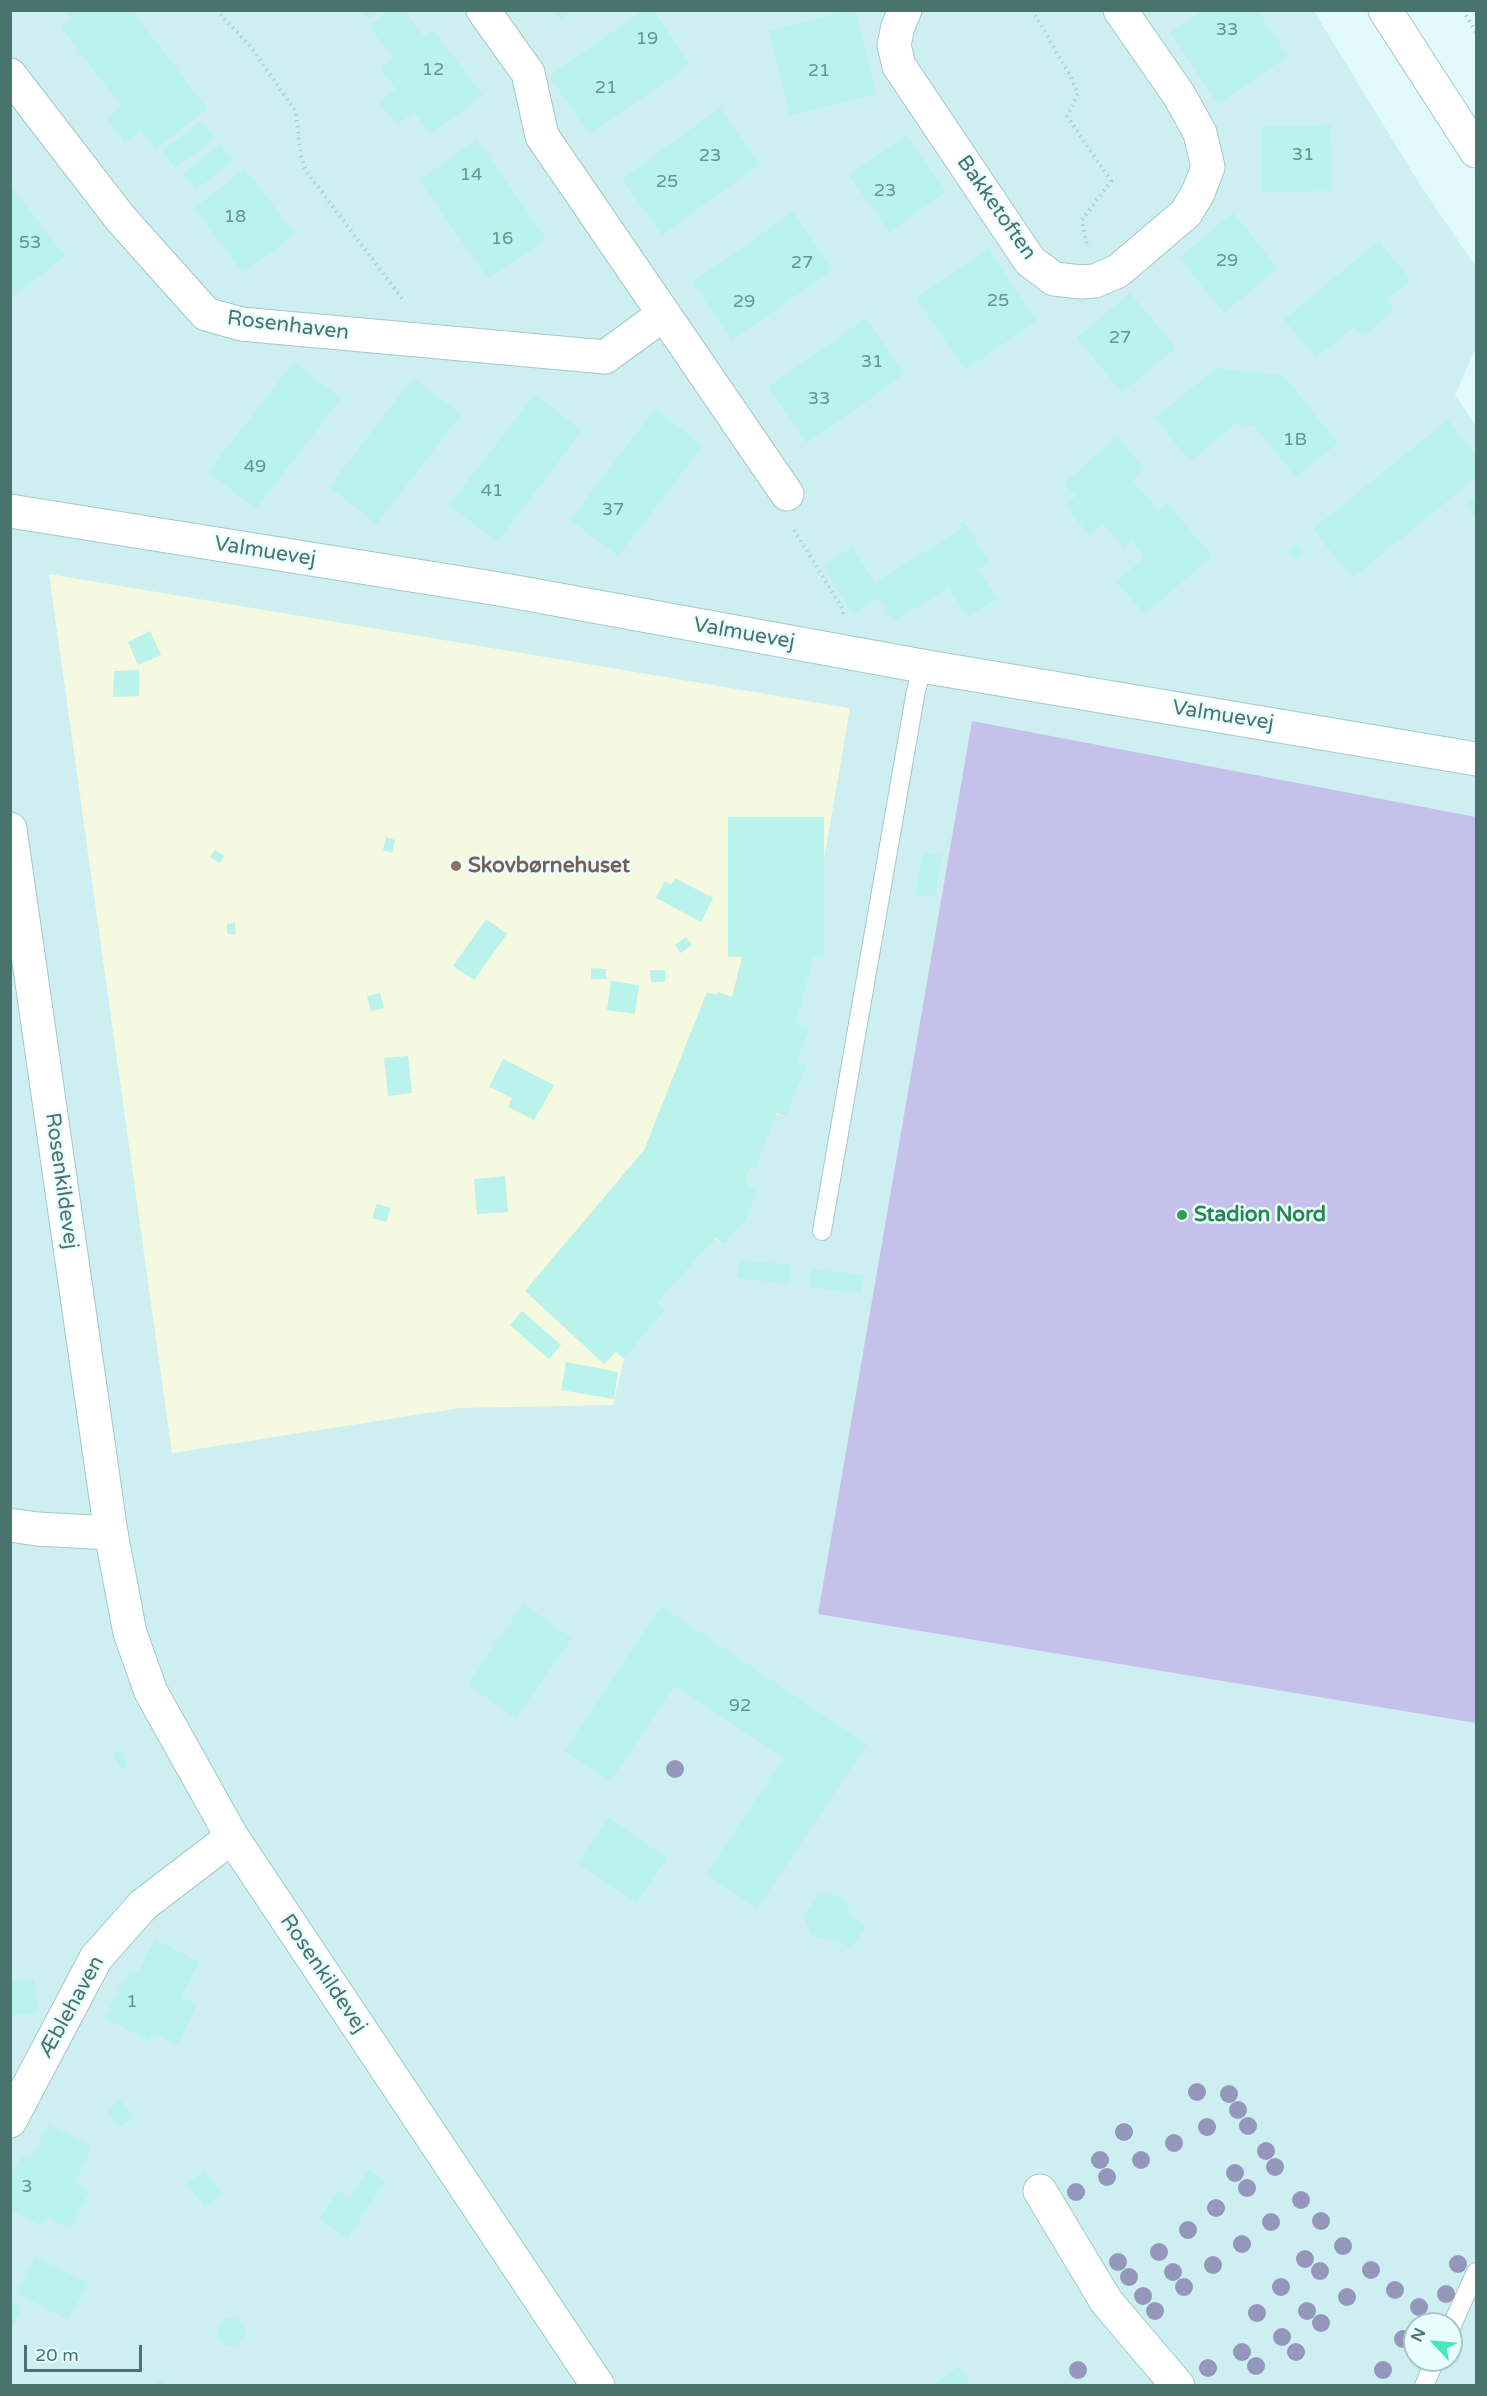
<!DOCTYPE html>
<meta charset="utf-8">
<style>
body{margin:0}
#map{position:relative;width:1487px;height:2396px;overflow:hidden;background:#e3fafc;font-family:"Varela Round",sans-serif}
canvas{display:block}
.frame{position:absolute;inset:0;border:12px solid #49746e;pointer-events:none}
.north{position:absolute;left:1403px;top:2312px;width:60px;height:60px;box-sizing:border-box;background:#e9fdff;border:2px solid #a9c6c5;border-radius:50%;rotate:296deg;font-size:16px;font-weight:700;line-height:24px;text-align:center;color:#49746e}
.north::after{content:'';display:block;margin:auto;width:21px;height:27px;background:#46e8bb;clip-path:polygon(50% 0,100% 100%,50% 72%,0 100%)}
.scale{position:absolute;left:24px;top:2345px;width:118px;height:27px;box-sizing:border-box;border:3px solid #49746e;border-top:0;padding-left:8px;font-size:18px;line-height:21px;white-space:nowrap;color:#49746e;-webkit-text-stroke:4px #e9fdff;paint-order:stroke}
</style>
<div id="map">
<canvas width="1487" height="2396"></canvas>
<div class="frame"></div>
<div class="north">N</div>
<div class="scale">20 m</div>
</div>
<script>
const ctx = document.querySelector('canvas').getContext('2d');
ctx.lineJoin = 'round';
function fill(path, color) { ctx.fillStyle = color; ctx.fill(path, 'evenodd'); }
const toPath = rows => new Path2D(rows.map(r => 'M' + r).join(''));
function strokePath(path, color, width, dash) { ctx.strokeStyle = color; ctx.lineWidth = width; ctx.lineCap = dash ? 'butt' : 'round'; ctx.setLineDash(dash || []); ctx.stroke(path); }
function drawText(font, color, halo, rows, align = 'center') {
  ctx.font = font + ' "Varela Round",sans-serif'; ctx.lineWidth = 5; ctx.setLineDash([]); ctx.textBaseline = 'middle'; ctx.strokeStyle = halo; ctx.fillStyle = color; for (const [text, x, y, turn = 0] of rows) {
    ctx.save(); ctx.translate(x, y); ctx.rotate((+turn || 0) * Math.PI / 180); ctx.textAlign = isNaN(turn) ? turn : align; if (halo) ctx.strokeText(text, 0, 0); ctx.fillText(text, 0, 0); ctx.restore();
  }
}
const residential = toPath([
 [11,11,1314,11,1419,183,1476,267,1476,347,1455,395,1476,426,1476,2385,11,2386],
 [1415,2324,1451,2324,1451,2360,1415,2360]
]);
const education = toPath([
 [49,574,850,708,796,1023,810,1029,797,1061,807,1065,786,1117,776,1114,746,1180,750,1186,759,1189,746,1220,723,1245,715,1239,658,1302,665,1310,624,1359,613,1405,460,1408,172,1453]
]);
const green = toPath([
 [972,721,1476,817,1476,1723,818,1614]
]);
const building = toPath([
 [66,10,132,10,207,109,155,150,140,131,125,142,107,118,122,107,61,27,71,18],
 [361,10,380,10,368,20],
 [390,10,404,10,424,37,434,30,483,96,430,134,414,112,397,125,379,102,396,89,381,69,393,59,369,26],
 [553,10,572,10,560,20],
 [644,10,653,10,690,65,589,134,549,76],
 [848,10,855,10,876,94,790,116,769,31],
 [1204,10,1257,10,1288,56,1218,104,1170,33],
 [720,108,760,164,662,235,622,179],
 [201,121,214,139,175,168,162,151],
 [1331,125,1332,191,1262,192,1261,126],
 [906,135,946,192,889,232,849,175],
 [477,140,546,239,488,279,419,180],
 [220,144,233,161,196,190,183,173],
 [245,169,295,234,243,273,194,208],
 [10,185,65,256,13,296,10,293],
 [793,212,833,270,732,340,692,282],
 [1233,213,1278,268,1224,313,1179,258],
 [1379,241,1411,280,1386,300,1394,310,1363,336,1355,326,1316,358,1284,319],
 [988,248,1037,321,965,370,916,298],
 [1130,293,1176,348,1122,392,1077,338],
 [866,318,905,374,807,443,768,387],
 [294,362,341,398,256,509,208,472],
 [1216,368,1283,375,1338,443,1296,477,1254,426,1235,424,1190,461,1155,418],
 [413,378,461,414,377,524,329,487],
 [535,394,582,431,497,542,449,505],
 [655,409,703,446,618,556,570,520],
 [1448,420,1476,455,1476,478,1352,578,1313,529],
 [1117,437,1145,469,1132,480,1158,510,1167,503,1212,556,1145,614,1116,582,1145,557,1132,541,1124,548,1103,524,1090,536,1065,506,1076,496,1064,483],
 [1476,496,1476,520,1465,506],
 [964,521,989,562,978,569,997,599,967,617,949,587,894,622,879,598,853,614,823,566,852,547,875,583,962,528,959,524],
 [1296,543,1305,552,1296,560,1288,552],
 [150,631,161,655,138,665,128,642],
 [139,670,139,696,113,697,114,671],
 [728,817,824,817,824,957,813,957,796,1023,810,1029,797,1061,807,1065,786,1117,777,1113,755,1169,751,1168,746,1180,750,1186,759,1189,746,1220,723,1245,716,1238,658,1302,665,1310,624,1359,616,1352,604,1364,525,1291,644,1150,707,992,716,995,718,992,732,997,742,957,728,957],
 [386,837,395,840,392,853,383,850],
 [215,850,224,856,220,863,210,857],
 [923,852,942,855,935,897,915,894],
 [675,878,713,898,701,922,656,898,665,881,671,884],
 [486,919,507,934,474,980,453,966],
 [235,923,236,934,227,934,227,924],
 [686,937,692,945,681,953,675,945],
 [591,968,606,969,606,979,591,979],
 [650,970,665,970,665,982,651,982],
 [611,981,639,985,635,1014,607,1010],
 [380,993,384,1008,371,1011,367,996],
 [408,1056,412,1093,388,1096,384,1058],
 [503,1059,554,1085,534,1120,508,1107,512,1098,489,1087],
 [505,1176,508,1212,477,1214,474,1179],
 [377,1204,391,1208,386,1222,372,1218],
 [739,1260,791,1265,790,1284,737,1278],
 [811,1269,864,1275,861,1293,809,1287],
 [522,1311,561,1345,549,1359,510,1325],
 [566,1362,618,1372,614,1399,561,1390],
 [523,1604,572,1638,516,1718,468,1685],
 [661,1606,867,1744,757,1909,706,1874,783,1758,674,1686,610,1782,564,1751],
 [121,1750,128,1765,121,1769,113,1754],
 [608,1818,667,1858,637,1903,577,1863],
 [819,1894,843,1897,852,1917,866,1926,851,1949,838,1940,813,1937,803,1917],
 [155,1939,199,1962,181,1997,197,2005,177,2045,153,2033,149,2041,104,2018,129,1970,137,1974],
 [34,1979,39,2012,10,2016,10,1982],
 [120,2100,133,2117,119,2128,106,2111],
 [48,2124,92,2146,75,2182,90,2190,71,2229,47,2217,42,2226,10,2210,10,2178,22,2155,30,2159],
 [368,2170,385,2181,348,2238,319,2219,338,2191,350,2199],
 [204,2171,222,2194,205,2207,186,2184],
 [35,2256,88,2283,68,2320,16,2293],
 [10,2301,23,2307,10,2331],
 '217 2332a14 14 0 1 1 28 0a14 14 0 1 1-28 0Z',
 [959,2366,972,2386,932,2386],
 [158,2379,170,2386,154,2386]
]);
const path = toPath([
 [216,10,251,47,296,112,301,157,306,171,403,300],
 [1032,10,1070,75,1078,94,1067,116,1111,181,1082,220,1087,245],
 [1463,10,1476,32],
 [794,530,842,608,843,614]
]);
const lane = toPath([
 [822,1231,915,696,922,666],
 [1451,2327,1476,2272],
 [1424,2386,1435,2360]
]);
const street = toPath([
 [483,10,528,73,542,136,787,494],
 [905,10,898,26,894,45,899,66,1030,261,1054,279,1081,282,1095,281,1118,271,1186,213,1198,193,1208,167,1200,133,1179,95,1120,10],
 [1385,10,1476,151],
 [10,75,121,219,206,314,241,324,605,357,664,314],
 [10,511,505,590,922,666,1476,759],
 [10,1525,37,1529,111,1533],
 [10,2121,96,1958,143,1905,232,1837],
 [1040,2191,1106,2301,1178,2386]
]);
const secondary = toPath([
 [10,829,111,1533,130,1633,151,1692,232,1837,598,2386]
]);
const trees = [
 [675,1769],
 [1197,2092],
 [1229,2094],
 [1238,2110],
 [1248,2126],
 [1207,2127],
 [1124,2132],
 [1174,2143],
 [1266,2151],
 [1100,2160],
 [1141,2160],
 [1275,2167],
 [1235,2173],
 [1107,2177],
 [1247,2188],
 [1076,2192],
 [1301,2200],
 [1216,2208],
 [1321,2221],
 [1271,2222],
 [1188,2230],
 [1242,2244],
 [1343,2246],
 [1159,2252],
 [1305,2259],
 [1118,2262],
 [1458,2264],
 [1213,2265],
 [1371,2270],
 [1320,2271],
 [1173,2272],
 [1129,2277],
 [1184,2287],
 [1281,2287],
 [1395,2290],
 [1446,2294],
 [1143,2296],
 [1347,2297],
 [1419,2307],
 [1155,2311],
 [1307,2311],
 [1257,2313],
 [1321,2323],
 [1282,2337],
 [1403,2339],
 [1242,2352],
 [1296,2352],
 [1256,2366],
 [1208,2368],
 [1078,2370],
 [1383,2370]
];
const markers = [
 [456,866,6,"#8d6e63"],
 [1182,1215,6,"#2e9e5b"]
];
const numberNames = [
 ["33",1227,30],
 ["19",647,39],
 ["12",433,70],
 ["21",819,71],
 ["21",606,88],
 ["31",1303,155],
 ["23",710,156],
 ["14",471,175],
 ["25",667,182],
 ["23",885,191],
 ["18",235,217],
 ["16",502,239],
 ["53",30,243],
 ["29",1227,261],
 ["27",802,263],
 ["25",998,301],
 ["29",744,302],
 ["27",1120,338],
 ["31",872,362],
 ["33",819,399],
 ["1B",1295,440],
 ["49",255,467],
 ["41",492,491],
 ["37",613,510],
 ["92",740,1706],
 ["1",132,2002],
 ["3",27,2187]
];
const streetNames = [
 ["Bakketoften",996,208,55],
 ["Rosenhaven",288,326,7],
 ["Valmuevej",265,552,9],
 ["Valmuevej",744,634,10],
 ["Valmuevej",1223,716,9],
 ["Rosenkildevej",61,1181,82],
 ["Rosenkildevej",323,1974,56],
 ["Æblehaven",72,2007,-61]
];
const educationNames = [
 ["Skovbørnehuset",468,866]
];
const leisureNames = [
 ["Stadion Nord",1194,1215]
];
fill(residential, '#ceeff1');
fill(education, '#f5f9e0');
fill(green, '#c5c1ea');
fill(building, '#baf2ec');
strokePath(lane, '#a4c9c6', 20);
strokePath(street, '#a4c9c6', 35);
strokePath(secondary, '#a0cac7', 35);
strokePath(path, '#9dd7d0', 4, [1.5, 4.5]);
strokePath(lane, '#fff', 18);
strokePath(street, '#fff', 33);
strokePath(secondary, '#fff', 33);
ctx.fillStyle = '#9497bb';
for (const [x, y] of trees) { ctx.beginPath(); ctx.arc(x, y, 9, 0, 2 * Math.PI); ctx.fill(); }
for (const [x, y, r, color] of markers) { const dot = new Path2D(); dot.arc(x, y, r, 0, 2 * Math.PI); ctx.fillStyle = color; ctx.fill(dot); strokePath(dot, '#e9fdff', 2); }
drawText('18px', '#65948e', null, numberNames);
drawText('21px', '#49746e', '#e9fdff', streetNames);
drawText('bold 21px', '#785e54', '#e9fdff', educationNames, 'left');
drawText('bold 21px', '#27864d', '#e9fdff', leisureNames, 'left');
</script>
